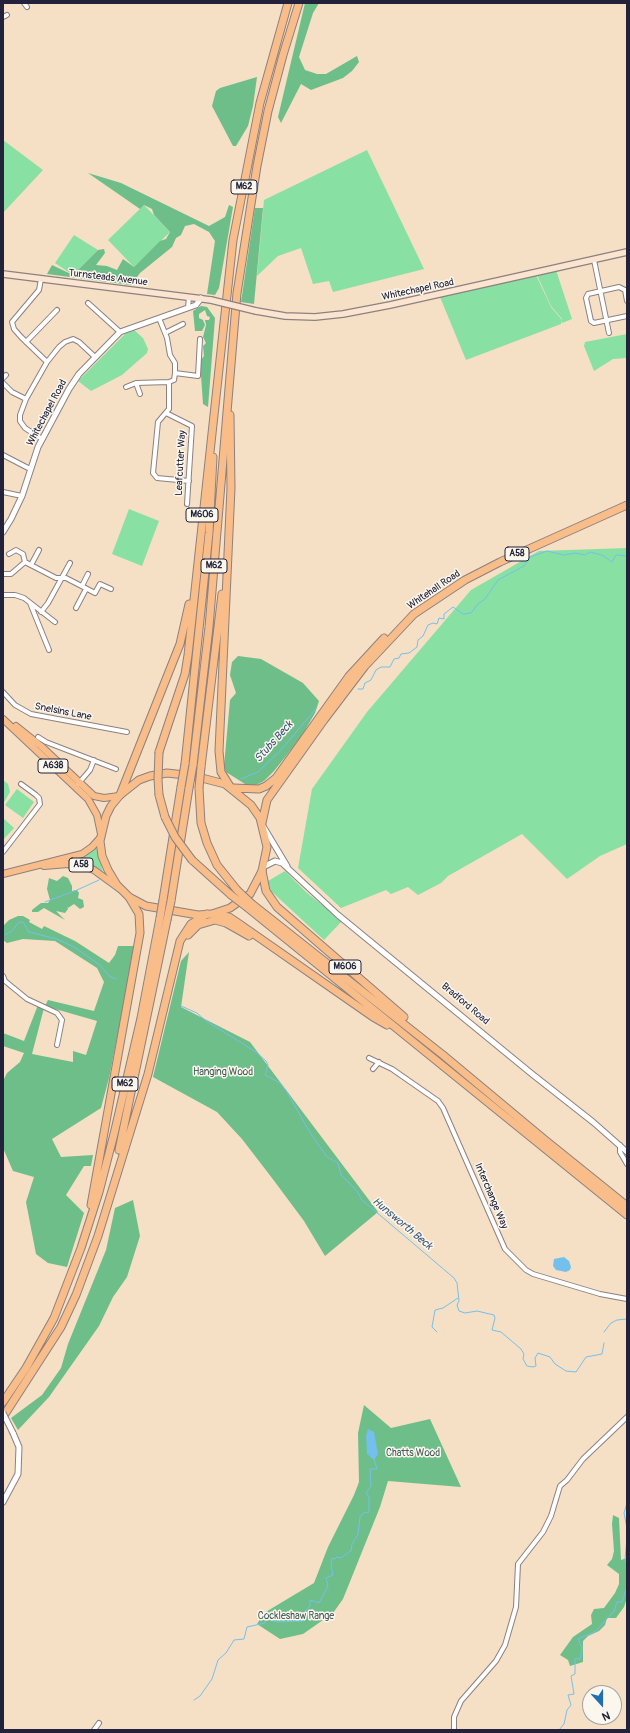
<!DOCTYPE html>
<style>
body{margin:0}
#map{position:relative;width:630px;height:1733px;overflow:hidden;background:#f5dfc5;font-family:Pangolin,sans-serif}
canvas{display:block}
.frame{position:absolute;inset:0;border:4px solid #22223b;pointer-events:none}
.north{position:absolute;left:582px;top:1685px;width:40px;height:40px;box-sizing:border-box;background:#fbf7ec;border:1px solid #a4a2a5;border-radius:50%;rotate:159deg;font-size:11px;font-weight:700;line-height:16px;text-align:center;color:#22223b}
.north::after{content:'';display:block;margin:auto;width:14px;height:18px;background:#1f6fb2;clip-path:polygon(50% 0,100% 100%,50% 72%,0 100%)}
</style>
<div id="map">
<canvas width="630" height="1733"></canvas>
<div class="frame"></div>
<div class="north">N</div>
</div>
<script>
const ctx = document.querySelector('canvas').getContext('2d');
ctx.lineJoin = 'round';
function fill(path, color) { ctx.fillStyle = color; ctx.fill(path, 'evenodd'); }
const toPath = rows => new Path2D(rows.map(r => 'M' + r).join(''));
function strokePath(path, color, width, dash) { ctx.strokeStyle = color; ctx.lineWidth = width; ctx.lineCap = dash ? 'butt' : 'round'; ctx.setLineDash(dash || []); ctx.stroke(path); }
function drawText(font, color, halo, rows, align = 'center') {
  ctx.font = font + ' Pangolin,sans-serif'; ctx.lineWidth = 3; ctx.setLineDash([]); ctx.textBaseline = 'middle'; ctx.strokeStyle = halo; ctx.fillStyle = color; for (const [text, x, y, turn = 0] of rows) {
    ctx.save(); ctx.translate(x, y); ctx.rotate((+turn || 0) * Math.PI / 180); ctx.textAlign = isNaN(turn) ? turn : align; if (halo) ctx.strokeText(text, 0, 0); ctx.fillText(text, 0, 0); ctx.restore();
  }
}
const green = toPath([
 [3,140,43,170,3,213],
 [367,150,424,269,333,292,329,281,313,284,301,248,278,256,257,276,264,200],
 [144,205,170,232,134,267,108,240],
 [74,235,98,250,73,275,55,263],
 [556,270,572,319,562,323,562,319,551,306,537,275],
 [536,275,551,307,562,320,561,324,466,360,440,297],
 [133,329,143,338,148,349,147,353,122,375,91,391,78,381,128,331],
 [627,334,627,358,613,359,594,371,584,346,585,342],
 [129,509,159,521,142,566,112,554],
 [627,548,627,844,600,856,567,879,522,834,448,876,441,883,418,895,408,887,391,894,386,890,341,908,298,868,312,789,367,712,471,590,539,551],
 [3,780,8,784,10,792,3,804],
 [17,789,34,802,23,818,5,805],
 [3,818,14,828,3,840],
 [96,847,103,872,82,862,73,860,85,856],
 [285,871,306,892,342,921,324,940,271,891,268,881]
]);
const forest = toPath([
 [305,3,319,3,313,13,299,57,305,70,317,74,326,74,357,56,359,62,352,71,343,78,311,90,301,84,281,123,278,117],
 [257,77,253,106,248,126,236,146,233,146,212,106,216,91,220,88],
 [88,173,121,183,209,226,225,217,229,205,233,207,219,288,215,295,207,294,215,241,209,232,194,224,185,226,181,235,176,238,172,247,140,273,131,285,47,274,52,265,73,275,98,250,104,249,105,253,96,265,107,266,117,270,123,259,134,267,160,241,166,239,170,232,154,215,152,209,144,205,140,209],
 [255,208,263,208,254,304,241,302],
 [201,306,207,307,215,318,208,407,203,404,200,361,204,356,203,346,206,343,203,337,206,325,205,320,209,320,210,317,207,316,205,310,199,314,199,318,203,320,205,325,202,331,195,331,193,311],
 [238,656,261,659,303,683,319,701,315,713,301,737,274,771,264,781,254,786,245,784,226,772,224,766,230,700,236,693,230,675,232,662],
 [63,876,68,878,72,886,72,891,77,890,79,893,78,898,83,900,84,907,80,909,74,904,68,908,67,906,68,909,65,913,56,911,65,920,44,908,38,912,32,912,32,910,37,906,41,903,48,903,50,900,47,889,49,878,57,881],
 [18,916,23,916,30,920,29,922,42,929,44,926,75,941,109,963,115,955,118,946,135,946,109,1078,101,1108,52,1139,61,1157,93,1155,91,1166,84,1166,66,1195,84,1213,67,1267,48,1263,36,1254,26,1202,34,1177,13,1171,3,1148,3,1081,7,1073,20,1062,24,1053,3,1046,3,1033,24,1041,38,1005,44,1008,32,1054,73,1062,73,1051,86,1055,97,1021,45,1006,48,1000,94,1011,104,982,97,968,55,941,23,939,7,943,3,940,3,926,9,920],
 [189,952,181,1007,250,1042,378,1212,325,1256,304,1221,272,1178,242,1139,217,1112,153,1077,181,961],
 [133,1200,140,1236,127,1277,113,1297,99,1326,49,1397,18,1430,11,1418,42,1395,61,1368,68,1344,106,1250,115,1208],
 [364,1405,391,1428,430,1419,461,1487,388,1481,380,1507,343,1599,333,1613,303,1634,280,1639,257,1624,264,1613,314,1583,328,1547,354,1495,359,1482,358,1433],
 [613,1515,619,1518,621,1560,627,1558,627,1598,624,1607,616,1618,607,1618,605,1625,599,1631,588,1636,583,1641,583,1662,570,1666,568,1660,560,1655,573,1637,592,1624,591,1615,594,1609,604,1608,615,1593,619,1584,619,1574,607,1565,612,1559,614,1551,612,1524]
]);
const water = toPath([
 [564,1257,569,1261,571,1267,570,1270,566,1272,556,1270,553,1266,554,1259],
 [368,1429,374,1432,378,1454,374,1460,367,1454,366,1436]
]);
const stream = toPath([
 [358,689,363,689,365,683,371,680,376,670,381,667,390,667,394,659,399,658,401,654,409,653,417,647,418,640,423,636,428,625,433,623,437,624,439,618,444,619,444,614,453,607,463,614,471,613,478,604,485,599,498,580,524,566,530,557,547,551,564,555,576,553,585,555,590,552,602,555,612,562,616,555,627,556],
 [241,779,258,772,280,751,315,710],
 [45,902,77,890,99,880],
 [5,935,12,931,19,922,23,922,29,932,57,939,74,947,100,965,109,976,116,979],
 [181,1006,197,1013,206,1021,256,1052,266,1061,268,1065,265,1075,280,1083,287,1092,309,1131,327,1157,338,1163,341,1175,357,1191,362,1200,454,1278,457,1283,459,1301,457,1305,459,1311,465,1313,477,1311,494,1315,495,1318,492,1330,501,1332,521,1349,524,1354,523,1359,527,1366,533,1367,536,1366,535,1358,538,1353,550,1357,555,1364,566,1371,576,1372,586,1357,602,1354,604,1343],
 [437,1332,432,1327,435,1310,443,1308,458,1298],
 [604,1332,611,1323,617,1320,627,1319],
 [627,1503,624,1513,627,1528],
 [627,1538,625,1559,627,1564],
 [194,1700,200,1696,212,1679,218,1660,226,1653,234,1640,244,1639,247,1627,265,1623,265,1620,268,1619,277,1622,302,1621,305,1620,306,1610,310,1606,310,1600,319,1603,328,1586,326,1578,333,1575,331,1565,332,1558,335,1559,337,1557,341,1558,351,1551,352,1544,358,1534,360,1517,363,1513,369,1512,369,1497,366,1493,371,1486,370,1469,377,1469,374,1459],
 [559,1730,564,1724,567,1710,571,1705,568,1695,574,1694,571,1676,575,1674,575,1659,580,1659,582,1648,578,1639,596,1631,614,1611,617,1602,622,1602,627,1587]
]);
const minor = toPath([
 [24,3,27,7],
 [3,17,7,15],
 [594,260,609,333],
 [41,279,39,290,12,322,14,329,21,337,47,362],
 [627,301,625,290,619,287,588,294,586,298,591,321,594,323,627,316],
 [88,303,120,332],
 [188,308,189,297],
 [159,318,167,338,170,355,175,363,175,373,174,380,169,382,169,409,158,422,153,473,157,478,189,481],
 [165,333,183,324],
 [26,342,57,310],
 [175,373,198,376,200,339],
 [3,378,6,375],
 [3,383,12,392,26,399],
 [136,383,140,394],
 [126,387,136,383,169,382],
 [166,413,192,426,187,504],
 [42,439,25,428,20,421,20,415,26,399,47,362,59,347,65,342,73,339,79,342,95,357],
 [3,455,30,469],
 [3,492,22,496],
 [9,554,16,550,23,554,25,562],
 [31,565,39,550],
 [3,574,11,574,25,562,56,578,66,578,95,593,100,584,111,589],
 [82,586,88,574],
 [3,595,15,595,24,598,55,622],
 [30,603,49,650],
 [76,608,86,589],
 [41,612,48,603,70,563],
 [3,692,15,705,31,714,127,732],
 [38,737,46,742,116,769],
 [78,784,90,770,94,760],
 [3,852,40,804,39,798,36,795,21,784],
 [3,976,5,981,27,999,57,1013,62,1020,57,1045],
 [369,1058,392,1069,438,1101,443,1108,505,1249,526,1270,533,1274,600,1294,627,1299],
 [373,1069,379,1062],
 [620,1145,620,1152,627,1164],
 [94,1730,99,1723],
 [454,1730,454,1717,461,1701,496,1661,505,1645,516,1607,518,1564,543,1532,551,1516,560,1486,567,1480,583,1459,627,1417]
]);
const tertiary = toPath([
 [3,532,11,519,22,496,38,447,69,389,79,374,120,332,196,305,201,298],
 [263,826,287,866],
 [263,867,275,861,282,863,338,915,532,1074,593,1122,627,1152],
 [3,1502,18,1474,19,1447,13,1433]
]);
const secondary = toPath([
 [3,274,211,300],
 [256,311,285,316,315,317,343,314,390,305,627,252]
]);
const primary = toPath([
 [3,719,88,799,97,815,101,834],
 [16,726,41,746,94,796,104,798,119,796],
 [44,866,68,864,82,865,94,870,120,889],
 [3,874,82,854,92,847,101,837]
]);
const trunk = toPath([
 [167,773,194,776,225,784,251,805,260,818,267,847,262,871,250,894,230,908,212,914,198,915,146,906,129,897,117,885,108,870,102,856,100,841,106,816,111,806,120,795,139,780,150,776,167,773],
 [233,788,259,789,266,786,276,778,349,676,384,638],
 [262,823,267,800,324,720,365,666,414,614,465,580,500,562,627,505]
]);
const motorway = toPath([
 [230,415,231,488,219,751,221,772,231,788],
 [159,752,185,674,188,655,233,240,260,103,288,3],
 [185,764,209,533,213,457],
 [193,765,209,627,237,293,257,166,268,111,283,55,299,3],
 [201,767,222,594],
 [199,788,201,823,207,843,217,865,237,890],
 [120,795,180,644,189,604],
 [159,795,165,817],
 [192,860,231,895],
 [262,871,266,891,277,907,404,1017],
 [163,900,181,787],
 [171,901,189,788],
 [252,904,443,1055,545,1140,627,1206],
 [248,908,627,1215],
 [212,914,229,917,238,923,373,1017,387,1025],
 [188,935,198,925,215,920,226,923,249,936],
 [119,1150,167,920],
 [91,1205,140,933,139,914,129,897],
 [3,1402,26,1368,54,1318,81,1248,99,1192,114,1134,141,1018,160,918],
 [3,1417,61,1327,76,1295,98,1236,148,1074,180,941,191,924,207,914]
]);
const tertiaryBridge = toPath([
 [3,1413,13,1433]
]);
const secondaryBridge = toPath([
 [211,300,256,311]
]);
const motorwayBridge = toPath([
 [181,787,185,764],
 [189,788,193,765],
 [199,788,201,767],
 [159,795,158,779,159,752],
 [165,817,175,837,192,860],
 [237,890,252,904],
 [231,895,248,908],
 [160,918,163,900],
 [167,920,171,901]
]);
const shields = [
 [244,187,26],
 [202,515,32],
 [517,554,24],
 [214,566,26],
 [53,766,30],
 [81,865,24],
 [345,967,32],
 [125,1084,26]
];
const shieldNames = [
 ["M62",244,187],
 ["M606",202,515],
 ["A58",517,554],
 ["M62",214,566],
 ["A638",53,766],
 ["A58",81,865],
 ["M606",345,967],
 ["M62",125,1084]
];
const streetNames = [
 ["Turnsteads Avenue",108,278,7],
 ["Whitechapel Road",418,290,-12],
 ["Whitechapel Road",47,413,-62],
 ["Leafcutter Way",181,463,-87],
 ["Whitehall Road",434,590,-34],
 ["Snelsins Lane",63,712,11],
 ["Bradford Road",465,1004,40],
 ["Interchange Way",491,1196,67]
];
const parkNames = [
 ["Hanging Wood",223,1072],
 ["Chatts Wood",413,1453],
 ["Cockleshaw Range",296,1616]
];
const waterNames = [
 ["Stubs Beck",274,742,-48],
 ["Hunsworth Beck",402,1224,40]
];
fill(green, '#89e0a3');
fill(forest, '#6ebe89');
fill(water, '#73c0ed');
strokePath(stream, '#73c0ed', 1);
strokePath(minor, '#8c8080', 6);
strokePath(tertiary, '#8c8080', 7);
strokePath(secondary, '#8c8080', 8);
strokePath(primary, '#8c8080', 8);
strokePath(trunk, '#8c8080', 9);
strokePath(motorway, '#8c8080', 9);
strokePath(minor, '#fff', 4);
strokePath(tertiary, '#fff', 5);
strokePath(secondary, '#fce5d0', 5.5);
strokePath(primary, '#f8bd89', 6);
strokePath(trunk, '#f8bd89', 7);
strokePath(motorway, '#f8bd89', 7);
strokePath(tertiaryBridge, '#8c8080', 7, []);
strokePath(secondaryBridge, '#8c8080', 8, []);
strokePath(motorwayBridge, '#8c8080', 9, []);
strokePath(tertiaryBridge, '#fff', 5);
strokePath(secondaryBridge, '#fce5d0', 5.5);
strokePath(motorwayBridge, '#f8bd89', 7);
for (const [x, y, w] of shields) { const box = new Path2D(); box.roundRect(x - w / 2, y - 7, w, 14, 3); ctx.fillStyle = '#fbf7ec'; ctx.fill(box); strokePath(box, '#22223b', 1); }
drawText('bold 9px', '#22223b', null, shieldNames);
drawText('10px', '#22223b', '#fbf7ec', streetNames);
drawText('10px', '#415b5a', '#fbf7ec', parkNames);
drawText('italic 11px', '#3e5979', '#fbf7ec', waterNames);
</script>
